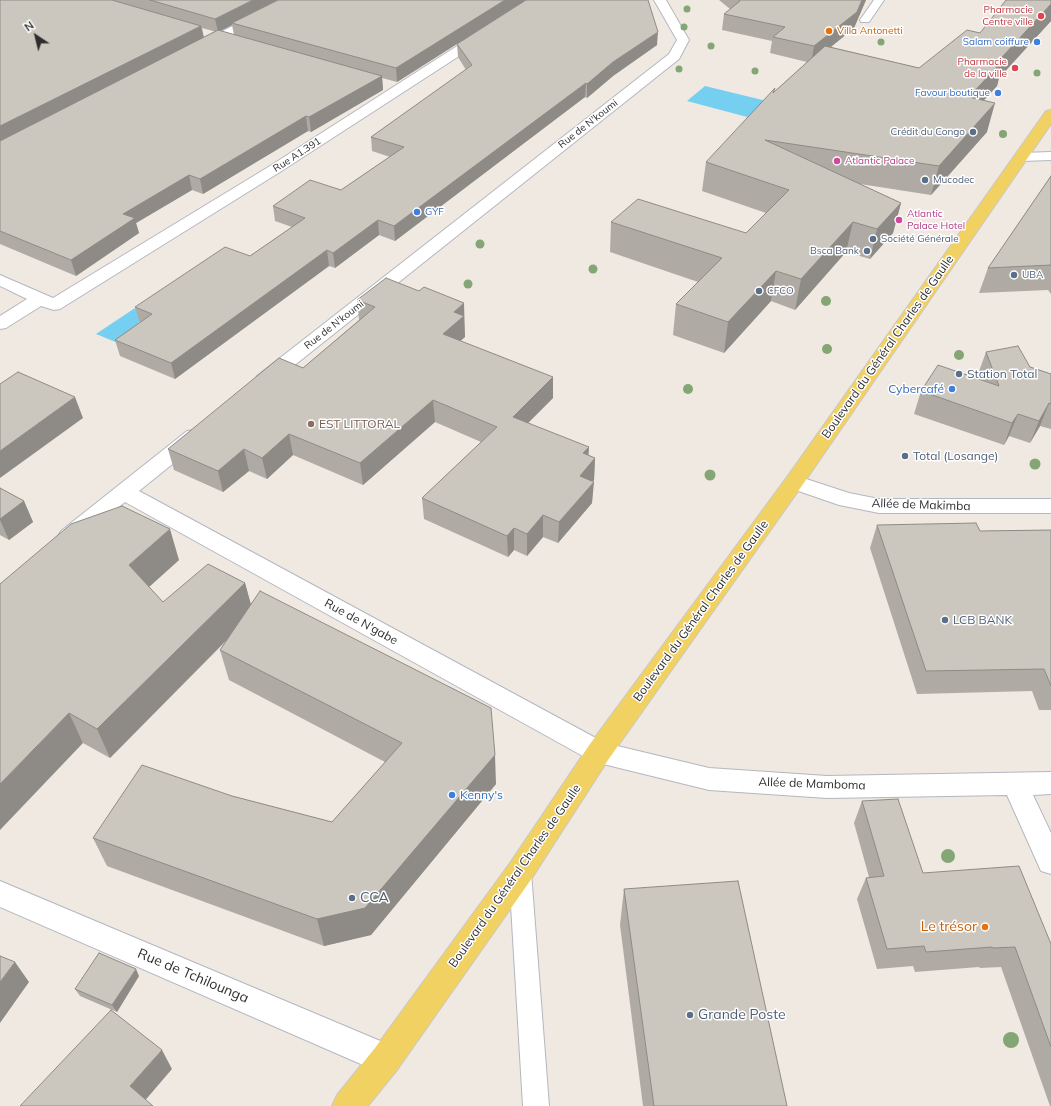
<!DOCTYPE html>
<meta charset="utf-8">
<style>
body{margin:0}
#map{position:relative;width:1051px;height:1106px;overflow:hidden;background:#efe9e1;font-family:Mulish,sans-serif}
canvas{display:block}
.north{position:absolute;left:16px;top:16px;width:40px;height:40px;-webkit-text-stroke:3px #fff;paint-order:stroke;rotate:325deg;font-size:11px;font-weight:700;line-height:16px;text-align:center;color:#2e2e2e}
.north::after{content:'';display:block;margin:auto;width:14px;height:18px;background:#2e2e2e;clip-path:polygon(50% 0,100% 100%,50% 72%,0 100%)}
</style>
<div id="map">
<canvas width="1051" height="1106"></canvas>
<div class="north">N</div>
</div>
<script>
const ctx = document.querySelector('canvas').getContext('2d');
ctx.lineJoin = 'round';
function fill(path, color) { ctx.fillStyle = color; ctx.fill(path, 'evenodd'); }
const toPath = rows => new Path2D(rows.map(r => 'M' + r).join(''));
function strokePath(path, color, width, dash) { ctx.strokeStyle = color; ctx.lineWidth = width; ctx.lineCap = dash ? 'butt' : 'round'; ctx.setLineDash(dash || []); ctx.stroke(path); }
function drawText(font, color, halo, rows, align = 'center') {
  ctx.font = font + ' Mulish,sans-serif'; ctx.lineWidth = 3; ctx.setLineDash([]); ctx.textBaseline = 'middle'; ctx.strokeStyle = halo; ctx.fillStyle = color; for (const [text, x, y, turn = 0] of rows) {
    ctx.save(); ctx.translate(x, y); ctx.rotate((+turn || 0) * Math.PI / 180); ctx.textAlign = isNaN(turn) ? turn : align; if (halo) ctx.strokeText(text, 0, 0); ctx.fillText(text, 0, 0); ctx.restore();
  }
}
const water = toPath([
 [705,86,783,105,766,122,687,101],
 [135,308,150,314,138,323,144,325,118,343,96,334]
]);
const lane = toPath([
 [874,0,884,0,869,22,861,22,860,20,874,0],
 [520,862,528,865,531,872,549,1106,523,1106,509,872,512,865,520,862]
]);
const street = toPath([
 [284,0,299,0,297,3,207,50,197,50,196,47,197,44,284,0],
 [654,0,666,0,689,40,679,59,271,384,264,386,257,384,255,380,257,376,669,54,677,40,654,0],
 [483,31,487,32,489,35,487,38,280,172,60,309,54,310,41,306,6,328,0,329,0,316,27,299,0,286,0,275,53,298,270,166,479,32,483,31],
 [1051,152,1051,160,1022,161,1017,160,1015,157,1017,154,1022,153,1051,152],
 [194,430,201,431,204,436,201,441,139,491,605,743,709,768,827,776,1051,772,1051,794,1033,795,1051,833,1051,874,1041,871,1007,795,827,798,709,790,599,763,590,760,125,502,77,541,69,544,61,541,58,536,61,531,187,431,194,430],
 [794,475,849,493,879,499,1051,499,1051,513,879,513,839,505,787,487,784,482,787,477,794,475],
 [0,881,397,1048,402,1059,397,1070,386,1075,0,907,0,881]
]);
const primary = toPath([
 [1051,110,1051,124,801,487,608,760,530,881,397,1070,368,1106,332,1106,337,1095,375,1048,510,863,590,744,787,477,1046,111,1051,110]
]);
const trees = [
 [687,9,3.5],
 [684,27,3.5],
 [881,42,3.5],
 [711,46,3.5],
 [679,69,3.5],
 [755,71,3.5],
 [1037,73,3.5],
 [1003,134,4],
 [480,244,4.5],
 [593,269,4.5],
 [468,284,4.5],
 [826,301,5],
 [827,349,5],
 [959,355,5],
 [688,389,5],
 [1035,464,5.5],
 [710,475,5.5],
 [948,856,7],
 [1011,1040,8]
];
const wall = toPath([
 [0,0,648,0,657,45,613,76,587,98,585,97,395,241,379,235,335,268,329,266,175,379,120,356,115,340,140,323,135,307,250,256,292,227,275,221,273,206,341,190,390,157,372,151,371,137,466,70,458,57,457,44,397,82,382,78,383,90,311,132,308,131,203,194,192,190,136,223,139,233,76,276,0,244],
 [232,25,234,35,221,31],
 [202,28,213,31,215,31,204,37],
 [719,0,866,0,854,28,831,47,919,68,980,33,1051,4,1051,21,999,78,997,86,983,101,987,132,931,195,860,184,901,203,893,233,870,259,846,252,795,310,771,301,724,353,673,335,676,304,698,282,610,252,611,222,746,233,766,213,702,191,706,162,774,92,807,62,770,53,772,41,722,30,724,14,730,9],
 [1051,176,1051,294,1048,290,979,293,988,268],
 [357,300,465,324,464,324,465,337,460,341,553,377,553,398,528,423,588,455,595,458,594,480,593,481,592,503,558,543,543,537,527,556,514,550,508,557,424,519,422,498,481,442,435,422,363,485,293,455,267,479,249,471,223,492,174,470,168,449,303,368,359,320],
 [986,352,1051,374,1051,429,1040,426,1030,443,1009,436,1004,445,914,414,921,391,980,380,978,374],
 [0,488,24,501,33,522,9,540,0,535],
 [877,525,980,531,1051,530,1051,710,1039,710,1032,691,917,694,870,548],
 [179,560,149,587,163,602,245,583,251,604,496,784,371,935,324,946,107,866,93,838,232,796,332,822,385,762,229,680,220,650,226,641,110,758,83,743,0,584],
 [862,801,923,873,1051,944,1051,1106,1050,1106,1001,967,980,968,979,967,915,972,913,966,877,969,857,899,866,878,869,877,854,823],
 [624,889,787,1106,643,1106,620,925],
 [139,976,117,1012,80,996,75,989]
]);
const shadedWall = toPath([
 [253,0,281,0,232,23,232,25,218,32,215,19],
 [505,0,526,0,397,82,396,68],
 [862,0,866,0,854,28,811,63,814,46],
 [1051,4,1051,21,999,78,997,86,961,125,969,97,1002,57],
 [201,26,204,39,0,143,0,126],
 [658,32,657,45,613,76,587,98,587,84,613,62],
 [382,76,383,90,311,132,309,117],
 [586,83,585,97,395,241,394,226],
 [995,103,987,132,931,195,939,166],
 [306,116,308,131,203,194,200,179],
 [189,175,192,190,136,223,139,233,76,276,71,260,123,214],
 [901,203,893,233,870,259,877,229],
 [378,220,379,235,335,268,333,253],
 [853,222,846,252,795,310,801,279],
 [327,250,329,266,175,379,171,363],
 [776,271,771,301,724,353,728,322],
 [464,303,465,337,444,355,443,334,454,312],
 [553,377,553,398,513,438,513,417],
 [75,397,83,418,0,478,0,451],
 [433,400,435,422,363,485,360,463],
 [1049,403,1040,426,1030,443,1039,421],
 [1018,414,1009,436,1004,445,1012,423],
 [289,434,293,455,267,479,262,458],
 [589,447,588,466,595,458,594,480,579,498,580,476,583,453],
 [244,449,249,471,223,492,218,471],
 [594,482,592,503,558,543,559,522],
 [24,501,33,522,9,540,0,520,0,519],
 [543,515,543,537,527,556,527,534],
 [514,528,514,550,508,557,507,536],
 [170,529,179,560,140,595,129,565],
 [245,583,253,613,110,758,97,729],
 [69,713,83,743,0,830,0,784],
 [495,755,496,784,371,935,324,946,317,919],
 [15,962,29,982,0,1023,0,982],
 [136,969,139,976,117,1012,112,1005],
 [162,1050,172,1069,142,1104,130,1086]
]);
const building = toPath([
 [0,0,112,0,201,26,0,126,0,0],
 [150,0,253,0,215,19,150,0],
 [278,0,505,0,396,68,232,23,278,0],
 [526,0,648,0,658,32,613,62,587,84,586,83,394,226,378,220,333,253,327,250,171,363,115,340,152,314,135,307,225,247,250,256,305,218,273,206,310,180,341,190,404,147,371,137,472,65,457,44,526,0],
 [739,0,862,0,857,12,814,46,773,37,785,27,724,14,740,1,739,0],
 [1006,0,1051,0,1051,4,1002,57,1005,58,969,97,995,103,939,166,765,140,901,203,877,229,853,222,801,279,776,271,728,322,676,304,722,258,611,222,638,199,746,233,789,190,706,162,775,88,773,93,825,46,919,68,967,30,980,33,1006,0],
 [218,30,382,76,309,117,306,116,200,179,189,175,123,214,135,218,71,260,0,231,0,141,218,30],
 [1051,176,1051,265,988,268,1051,176],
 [386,278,419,291,424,287,464,303,454,312,464,316,443,334,553,377,513,417,589,447,583,453,595,458,580,476,594,482,559,522,543,515,527,534,514,528,507,536,422,498,497,427,433,400,360,463,289,434,262,458,244,449,218,471,168,449,279,358,303,368,375,307,357,300,386,278],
 [1018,346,1030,367,1051,374,1051,404,1049,403,1039,421,1018,414,1012,423,921,391,938,365,999,386,986,352,1018,346],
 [18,372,75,397,0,451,0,384,18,372],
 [0,488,24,501,0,519,0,488],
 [122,506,170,529,129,565,163,602,208,564,245,583,97,729,69,713,0,784,0,584,71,524,122,506],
 [976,523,980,531,1051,530,1051,686,1044,669,926,671,877,525,976,523],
 [260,591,491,708,495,755,365,908,317,919,93,838,142,765,232,796,332,822,402,743,220,650,260,591],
 [898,799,923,873,1019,866,1051,944,1051,1047,1015,947,993,948,992,947,926,952,924,946,887,949,866,878,884,876,862,801,898,799],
 [738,881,787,1106,654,1106,624,889,738,881],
 [99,953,136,969,112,1005,75,989,99,953],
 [0,956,15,962,0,982,0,956],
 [111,1010,162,1050,130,1086,153,1106,20,1106,111,1010]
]);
const markers = [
 [1041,16,4,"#e0444e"],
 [829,31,4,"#e8710a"],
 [1037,42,4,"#3f7fe0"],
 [1015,68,4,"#e0444e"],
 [998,93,4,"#3f7fe0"],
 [973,132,4,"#5c6f8a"],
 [837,161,4,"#d1479c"],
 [925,180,4,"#5c6f8a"],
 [417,212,4,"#3f7fe0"],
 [899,220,4,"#d1479c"],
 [873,239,4,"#5c6f8a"],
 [867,251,4,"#5c6f8a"],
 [1014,275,4,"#5c6f8a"],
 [759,291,4,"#5c6f8a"],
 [959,374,4,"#5c6f8a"],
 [952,389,4,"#3f7fe0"],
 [311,424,4,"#8d6e63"],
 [905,456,4,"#5c6f8a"],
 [945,620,4,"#5c6f8a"],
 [452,795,4,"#3f7fe0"],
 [352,898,4,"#5c6f8a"],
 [985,927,4,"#e8710a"],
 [690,1015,4,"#5c6f8a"]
];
const farHealthnames = [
 ["Pharmacie",1033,10],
 ["Centre ville",1033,22],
 ["Pharmacie",1007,62],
 ["de la ville",1007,74]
];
const farFoodnames = [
 ["Villa Antonetti",837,31]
];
const farShopnames = [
 ["Salam coiffure",1029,42],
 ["Favour boutique",990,93],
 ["GYF",425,212,"left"]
];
const farStreetnames = [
 ["Rue de N'koumi",588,124,-38],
 ["Rue A1.391",297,155,-33],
 ["Rue de N'koumi",334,325,-38]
];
const farServicenames = [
 ["Crédit du Congo",965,132,"right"],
 ["Mucodec",933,180],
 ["Société Générale",881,239],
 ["Bsca Bank",859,251,"right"],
 ["UBA",1022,275],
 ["CFCO",767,291]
];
const farHotelnames = [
 ["Atlantic Palace",845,161],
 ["Atlantic",907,214],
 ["Palace Hotel",907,226]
];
const streetNames = [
 ["Boulevard du Général Charles de Gaulle",888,347,-55],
 ["Allée de Makimba",921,505,2],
 ["Boulevard du Général Charles de Gaulle",701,611,-54],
 ["Rue de N'gabe",361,622,29],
 ["Allée de Mamboma",812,784,2],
 ["Boulevard du Général Charles de Gaulle",515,876,-55]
];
const serviceNames = [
 ["Station Total",967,374],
 ["Total (Losange)",913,456],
 ["LCB BANK",953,620]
];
const shopNames = [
 ["Cybercafé",944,389],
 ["Kenny's",460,795,"left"]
];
const educationNames = [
 ["EST LITTORAL",319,424]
];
const nearServicenames = [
 ["CCA",360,898],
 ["Grande Poste",698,1015]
];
const nearFoodnames = [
 ["Le trésor",977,927]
];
const nearStreetnames = [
 ["Rue de Tchilounga",193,976,23]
];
fill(water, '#75cff0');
strokePath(lane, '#b4b7c1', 2);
strokePath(street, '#b4b7c1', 2);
strokePath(primary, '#c9c9c9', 2);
fill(lane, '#fff');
fill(street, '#fff');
fill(primary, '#f2d163');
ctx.fillStyle = '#84a574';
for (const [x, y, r] of trees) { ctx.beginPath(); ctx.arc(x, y, r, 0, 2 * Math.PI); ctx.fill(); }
fill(wall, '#afaba4');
fill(shadedWall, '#8e8b86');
fill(building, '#cbc7bf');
strokePath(building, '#8e8b86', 1);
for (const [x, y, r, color] of markers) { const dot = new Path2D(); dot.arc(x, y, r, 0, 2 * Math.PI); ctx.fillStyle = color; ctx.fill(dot); strokePath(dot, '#fff', 1.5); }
drawText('10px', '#be3a42', '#fff', farHealthnames, 'right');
drawText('10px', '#c56008', '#fff', farFoodnames, 'left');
drawText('10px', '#366cbe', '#fff', farShopnames, 'right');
drawText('10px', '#2e2e2e', '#fff', farStreetnames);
drawText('10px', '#4e5e75', '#fff', farServicenames, 'left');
drawText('10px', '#b23c85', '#fff', farHotelnames, 'left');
drawText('12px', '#2e2e2e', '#fff', streetNames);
drawText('12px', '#4e5e75', '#fff', serviceNames, 'left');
drawText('12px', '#366cbe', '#fff', shopNames, 'right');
drawText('12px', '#785e54', '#fff', educationNames, 'left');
drawText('14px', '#4e5e75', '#fff', nearServicenames, 'left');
drawText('14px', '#c56008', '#fff', nearFoodnames, 'right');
drawText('14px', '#2e2e2e', '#fff', nearStreetnames);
</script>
